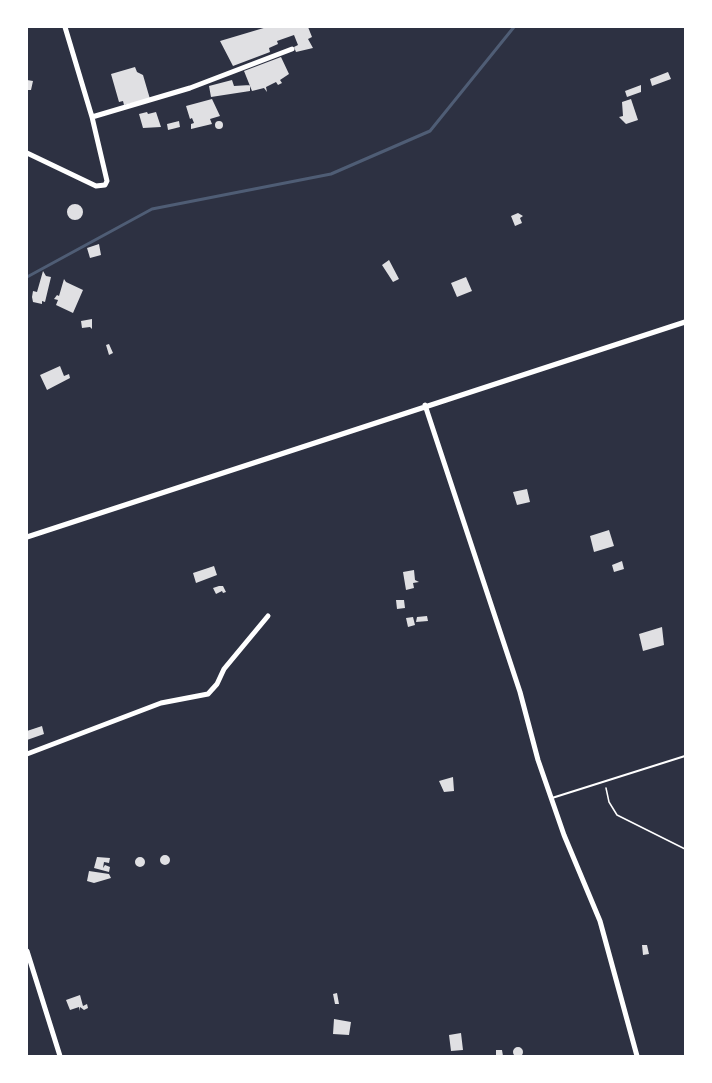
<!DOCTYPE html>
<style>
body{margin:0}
#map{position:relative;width:712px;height:1083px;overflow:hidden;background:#2d3142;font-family:"Titillium Web",sans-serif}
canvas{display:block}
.frame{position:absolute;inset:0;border:28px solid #fff;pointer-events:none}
</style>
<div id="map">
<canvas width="712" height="1083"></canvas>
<div class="frame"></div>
</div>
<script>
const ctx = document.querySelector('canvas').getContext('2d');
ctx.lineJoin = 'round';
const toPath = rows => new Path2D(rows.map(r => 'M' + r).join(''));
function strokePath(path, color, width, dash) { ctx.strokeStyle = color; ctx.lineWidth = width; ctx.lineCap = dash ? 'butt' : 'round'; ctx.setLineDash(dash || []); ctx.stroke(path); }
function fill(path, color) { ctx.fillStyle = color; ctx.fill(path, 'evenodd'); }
const stream = toPath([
 [27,277,152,209,331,174,430,131,514,27]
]);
const building = toPath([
 [267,27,308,27,312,37,308,39,313,48,296,52,294,47,298,45,294,35,277,41,278,44,269,48,270,52,233,66,220,41],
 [281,57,289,74,280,80,282,83,278,85,276,82,266,87,267,92,264,88,252,91,244,71],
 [135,67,137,72,143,75,150,99,124,105,123,101,119,102,111,74],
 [668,72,671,79,652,86,650,79],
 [27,80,33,81,31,90,27,90],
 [232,80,234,86,250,85,250,91,211,97,209,86],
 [641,85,641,92,627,97,625,91],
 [212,99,220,116,210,119,212,124,191,129,191,124,194,123,192,118,190,119,186,106],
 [631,99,638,120,626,124,619,117,623,116,622,102],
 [147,112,148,114,156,112,161,127,143,128,139,114],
 '215 125a4 4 0 1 1 8 0a4 4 0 1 1-8 0Z',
 [179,121,180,127,168,130,167,124],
 '67 212a8 8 0 1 1 16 0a8 8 0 1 1-16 0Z',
 [518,213,523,216,520,218,522,223,515,226,511,216],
 [99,244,101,255,90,258,87,248],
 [389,260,399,279,393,282,382,265],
 [43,271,46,276,51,277,45,302,42,301,42,304,33,302,32,297,33,291,37,292],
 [466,277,472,291,457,297,451,283],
 [64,279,66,282,83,290,73,313,56,305,58,300,54,299,57,295,59,296],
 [92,319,92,329,90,327,82,328,81,321],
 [109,344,113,353,109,355,106,345],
 [60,366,64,376,69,374,70,378,47,390,40,375],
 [527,489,530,502,517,505,513,492],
 [609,530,614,546,594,552,590,536],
 [622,561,624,569,614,572,612,565],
 [214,566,217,575,196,583,193,573],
 [414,570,415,580,419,582,413,583,414,588,406,590,403,572],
 [219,586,223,586,226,592,223,593,222,591,216,594,213,588],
 [396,600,404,600,405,608,397,609],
 [427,616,428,621,416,622,417,617],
 [413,617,415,625,408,627,406,618],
 [662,627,664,645,643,651,639,634],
 [42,726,44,734,27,740,27,731],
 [453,777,454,791,444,792,439,781],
 '160 860a5 5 0 1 1 10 0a5 5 0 1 1-10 0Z',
 [97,857,110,858,109,863,104,862,103,868,105,865,110,867,109,872,94,868],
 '135 862a5 5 0 1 1 10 0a5 5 0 1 1-10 0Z',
 [89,871,109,874,111,878,94,883,87,881],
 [642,945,647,945,649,954,643,955],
 [337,993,339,1004,335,1004,333,994],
 [80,995,83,1006,87,1004,88,1008,84,1010,80,1007,80,1011,79,1007,70,1010,66,1000],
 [334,1019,351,1022,349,1035,333,1034],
 [461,1033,463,1050,451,1051,449,1035],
 '513 1052a5 5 0 1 1 10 0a5 5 0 1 1-10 0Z',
 [496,1050,502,1050,503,1056,496,1055]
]);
const path = toPath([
 [606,788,609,802,617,815,685,849]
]);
const service = toPath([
 [552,798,685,756]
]);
const minor = toPath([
 [92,117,190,88,292,49],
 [27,153,96,186,105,185,107,181,92,117,65,27],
 [425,405,520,692,538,760,564,835,600,921,637,1056],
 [27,537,685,322],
 [27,754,161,703,208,694,217,684,224,669,268,616],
 [27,951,60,1056]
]);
strokePath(stream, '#4f5d75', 3);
fill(building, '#e0e0e3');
strokePath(path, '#fff', 1.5);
strokePath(service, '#fff', 2);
strokePath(minor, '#fff', 5);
</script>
